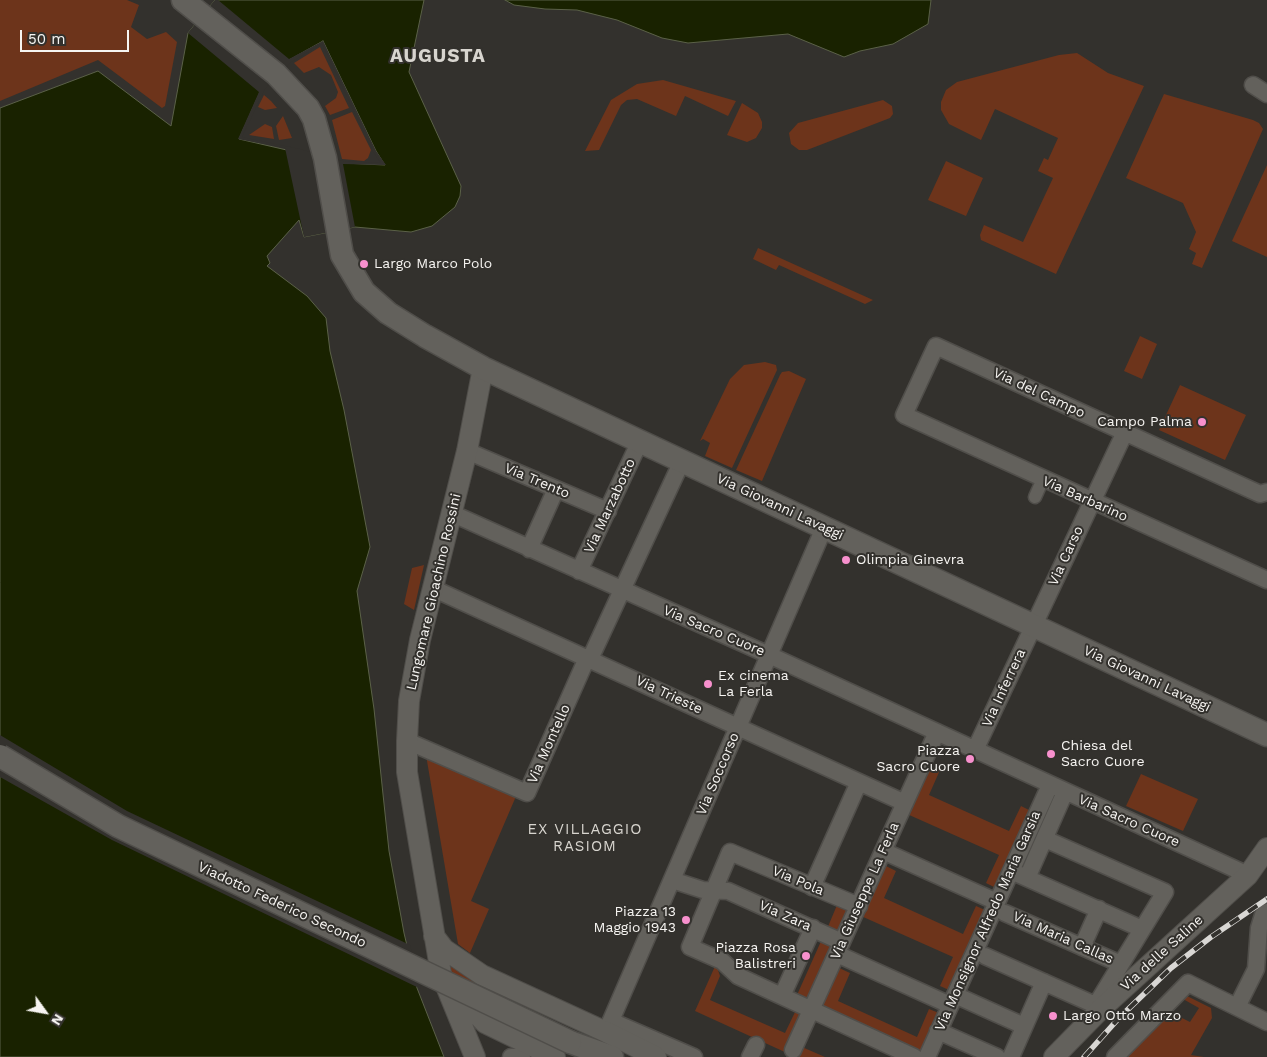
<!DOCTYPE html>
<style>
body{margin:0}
#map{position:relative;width:1267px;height:1057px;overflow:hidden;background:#33312d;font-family:"Work Sans",sans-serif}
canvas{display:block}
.north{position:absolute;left:20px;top:987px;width:50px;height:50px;-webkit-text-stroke:4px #33312d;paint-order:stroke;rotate:122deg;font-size:14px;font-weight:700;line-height:20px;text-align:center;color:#f6f4f1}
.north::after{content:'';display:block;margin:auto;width:18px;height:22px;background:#f6f4f1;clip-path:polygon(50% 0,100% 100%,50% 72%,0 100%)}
.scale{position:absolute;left:20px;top:30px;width:109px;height:22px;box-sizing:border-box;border:2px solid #f6f4f1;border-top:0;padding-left:6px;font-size:15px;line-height:18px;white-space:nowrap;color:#f6f4f1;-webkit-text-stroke:4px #33312d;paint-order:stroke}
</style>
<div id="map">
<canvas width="1267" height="1057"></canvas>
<div class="north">N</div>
<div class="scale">50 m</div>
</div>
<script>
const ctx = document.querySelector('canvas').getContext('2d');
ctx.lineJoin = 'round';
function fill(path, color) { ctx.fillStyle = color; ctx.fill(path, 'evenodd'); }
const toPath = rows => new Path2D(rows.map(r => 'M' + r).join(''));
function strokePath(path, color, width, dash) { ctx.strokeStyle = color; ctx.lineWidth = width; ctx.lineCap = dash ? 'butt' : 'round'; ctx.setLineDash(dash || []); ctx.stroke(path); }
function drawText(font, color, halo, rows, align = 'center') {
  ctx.font = font + ' "Work Sans",sans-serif'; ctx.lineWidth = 4; ctx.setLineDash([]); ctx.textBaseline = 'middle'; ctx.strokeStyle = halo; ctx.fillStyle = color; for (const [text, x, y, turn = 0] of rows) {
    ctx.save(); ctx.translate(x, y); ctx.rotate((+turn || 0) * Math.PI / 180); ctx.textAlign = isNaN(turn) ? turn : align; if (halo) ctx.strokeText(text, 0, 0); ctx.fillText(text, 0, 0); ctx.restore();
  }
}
const green = toPath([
 [0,0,127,0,139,5,131,27,147,39,166,32,177,42,165,106,162,108,98,60,0,101],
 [320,47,349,108,330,115,325,106,336,98,338,92,331,75,319,67,304,73,294,63],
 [1077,53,1108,73,1144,86,1056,274,981,240,980,235,984,225,1023,242,1053,178,1038,171,1044,158,1048,160,1058,138,995,109,981,140,949,124,941,110,941,102,946,90,957,82,1059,55],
 [663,80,736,101,728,116,685,96,676,116,637,99,627,100,621,105,599,150,585,151,611,100,637,84],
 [1164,94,1253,120,1259,123,1263,129,1202,268,1192,264,1196,253,1189,249,1196,232,1183,203,1126,178],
 [264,95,271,101,277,108,265,110,258,107],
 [883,100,892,106,893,114,890,118,807,150,799,150,791,144,789,133,798,123],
 [742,103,758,113,762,122,762,128,756,138,747,142,727,135],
 [352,112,371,150,368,158,364,161,342,159,332,120],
 [283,116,292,138,279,140,276,126],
 [265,124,272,127,274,139,249,135],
 [946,161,983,178,966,216,928,200],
 [1267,165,1267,257,1232,241],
 [758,248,873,300,865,304,779,265,776,270,753,259],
 [1140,336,1157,344,1142,379,1124,371],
 [765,362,776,365,777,370,732,468,705,456,710,443,703,439,700,441,730,379,744,365],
 [789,371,806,379,762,481,736,470,780,375,782,372],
 [1180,385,1246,415,1225,460,1159,430],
 [424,565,414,610,404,604,412,568],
 [426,755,517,794,471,901,489,909,470,953,458,944],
 [928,764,940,770,929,795,1009,831,1021,806,1031,811,996,888,986,883,999,855,907,814],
 [1141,774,1198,799,1183,831,1126,806],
 [884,865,896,871,884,898,963,934,976,906,985,910,949,990,940,986,953,957,861,916],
 [837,905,850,911,840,935,827,929],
 [822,939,835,944,810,1001,797,995],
 [716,964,720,976,710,1000,785,1033,796,1010,804,1014,787,1053,695,1011],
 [450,966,482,982,477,989,449,976],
 [837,967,850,973,838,1001,917,1037,929,1009,939,1013,922,1052,820,1006],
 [1187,996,1211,1008,1212,1018,1191,1055,1204,1057,1127,1057,1170,1012,1190,1022,1199,1008,1183,999],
 [802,1047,825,1057,797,1057]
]);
const water = toPath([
 [215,0,424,0,409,72,461,186,460,196,455,207,432,226,411,232,355,227,304,237,299,220,267,256,270,263,267,266,307,296,326,318,330,351,344,410,370,547,357,591,374,709,389,851,404,933,417,988,444,1057,0,1057,0,108,98,71,171,126,188,33,215,0],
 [323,41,376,151,385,165,343,163,239,139,260,92,289,60,323,41],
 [505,0,931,0,928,24,893,44,860,51,844,57,788,34,688,43,662,38,617,20,577,10,545,9,514,5,505,0]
]);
const pier = toPath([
 [215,0,218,0,289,59,323,41,376,151,386,165,343,164,355,227,304,237,285,148,238,139,259,92,188,33],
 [322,44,373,152,381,163,343,161,300,149,242,137,265,89,291,62],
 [0,735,127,811,410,945,421,989,112,840,0,777]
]);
const pedestrian = toPath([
 [1035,497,1043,479]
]);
const minor = toPath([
 [1253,85,1267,94],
 [467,451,608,511],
 [1267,492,1260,494,936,346,904,415,1267,580],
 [451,513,769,655,1248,875],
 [529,549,556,489],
 [579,571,640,441],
 [432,588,905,803],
 [590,659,682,461],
 [407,741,527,793,587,658],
 [975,750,1125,432],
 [1045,839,1165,892,1096,1005],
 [883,851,997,902],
 [1011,871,1142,929],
 [1027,878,1065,792],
 [672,880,703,890,728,891,842,942],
 [812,887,859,782],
 [859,906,730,852,690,947,722,961,738,976,914,1057],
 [1005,913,1121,964],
 [1082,947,1099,909],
 [837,954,950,1005],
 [985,956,1102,1008],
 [955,995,1024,1026],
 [782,996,813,928],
 [1237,1007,1256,969,1259,928,1263,915,1267,912],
 [611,1021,694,1057],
 [938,1031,997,1057],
 [606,1032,824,528],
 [793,1050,937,732],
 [511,1057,522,1057],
 [750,1057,756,1045],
 [927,1057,1050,785],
 [1011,1057,1044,982],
 [1115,1057,1188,983,1267,1022]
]);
const tertiary = toPath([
 [434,936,444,949,482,975,606,1032,656,1057],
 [455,991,485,1023,555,1057],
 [475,1057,441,974,407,772,407,741,409,701,420,640,467,451,483,368],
 [1054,1057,1102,1008,1248,875,1267,848]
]);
const secondary = toPath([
 [183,0,276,74,308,108,314,119,325,158,342,255,364,292,388,313,425,336,483,368,1267,735],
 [570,1042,612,1057]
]);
const rail = toPath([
 [1084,1057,1119,1018,1171,968,1211,937,1267,899]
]);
const secondaryBridge = toPath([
 [0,756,118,826,570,1042]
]);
const markers = [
 [364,264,5,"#f790cd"],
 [1202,422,5,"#f790cd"],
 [846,560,5,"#f790cd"],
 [708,684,5,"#f790cd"],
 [1051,754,5,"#f790cd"],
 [970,759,5,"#f790cd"],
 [686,920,5,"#f790cd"],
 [806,956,5,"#f790cd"],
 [1053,1016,5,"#f790cd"]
];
const poiNames = [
 ["Largo Marco Polo",374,264],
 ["Campo Palma",1192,422,"right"],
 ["Olimpia Ginevra",856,560],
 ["Ex cinema",718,676],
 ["La Ferla",718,692],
 ["Chiesa del",1061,746],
 ["Sacro Cuore",1061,762],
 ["Piazza",960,751,"right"],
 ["Sacro Cuore",960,767,"right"],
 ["Piazza 13",676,912,"right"],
 ["Maggio 1943",676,928,"right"],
 ["Piazza Rosa",796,948,"right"],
 ["Balistreri",796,964,"right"],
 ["Largo Otto Marzo",1063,1016]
];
const streetNames = [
 ["Via del Campo",1039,393,25],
 ["Via Trento",537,481,23],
 ["Via Barbarino",1085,499,24],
 ["Via Marzabotto",610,506,-65],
 ["Via Giovanni Lavaggi",780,507,25],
 ["Via Carso",1066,556,-65],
 ["Lungomare Gioachino Rossini",434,592,-77],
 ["Via Sacro Cuore",714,631,23],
 ["Via Giovanni Lavaggi",1147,679,25],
 ["Via Inferrera",1004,688,-65],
 ["Via Trieste",669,695,25],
 ["Via Montello",549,744,-66],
 ["Via Soccorso",718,774,-67],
 ["Via Sacro Cuore",1129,821,24],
 ["Via Pola",798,881,23],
 ["Via Giuseppe La Ferla",865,891,-66],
 ["Viadotto Federico Secondo",282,905,25],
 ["Via Zara",785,916,24],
 ["Via Monsignor Alfredo Maria Garsia",988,921,-66],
 ["Via Maria Callas",1063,938,24],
 ["Via delle Saline",1162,953,-42]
];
const neighbourhoodNames = [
 ["EX VILLAGGIO",585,830],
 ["RASIOM",585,847]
];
const districtNames = [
 ["AUGUSTA",438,56]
];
fill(green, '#6d341b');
fill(water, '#192200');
strokePath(water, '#5b6148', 1);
fill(pier, '#33312d');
strokePath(pedestrian, '#504e4a', 15);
strokePath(minor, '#504e4a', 19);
strokePath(tertiary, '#504e4a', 22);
strokePath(secondary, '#504e4a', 25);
strokePath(pedestrian, '#63615c', 12);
strokePath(minor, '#63615c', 16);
strokePath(tertiary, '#63615c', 20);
strokePath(secondary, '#63615c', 22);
strokePath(rail, '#d9d7d4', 5.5);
strokePath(rail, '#33312d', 4, [11]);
strokePath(secondaryBridge, '#504e4a', 25, []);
strokePath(secondaryBridge, '#63615c', 22);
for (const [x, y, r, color] of markers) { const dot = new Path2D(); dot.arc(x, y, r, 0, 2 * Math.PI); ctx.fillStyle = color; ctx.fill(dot); strokePath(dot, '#33312d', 2); }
drawText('14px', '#f6f4f1', '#33312d', poiNames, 'left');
drawText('14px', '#f6f4f1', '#33312d', streetNames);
ctx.letterSpacing = '1px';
drawText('15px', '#d8d5cf', '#33312d', neighbourhoodNames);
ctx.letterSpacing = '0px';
ctx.letterSpacing = '1px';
drawText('bold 19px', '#d8d5cf', '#33312d', districtNames);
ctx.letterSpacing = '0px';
</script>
